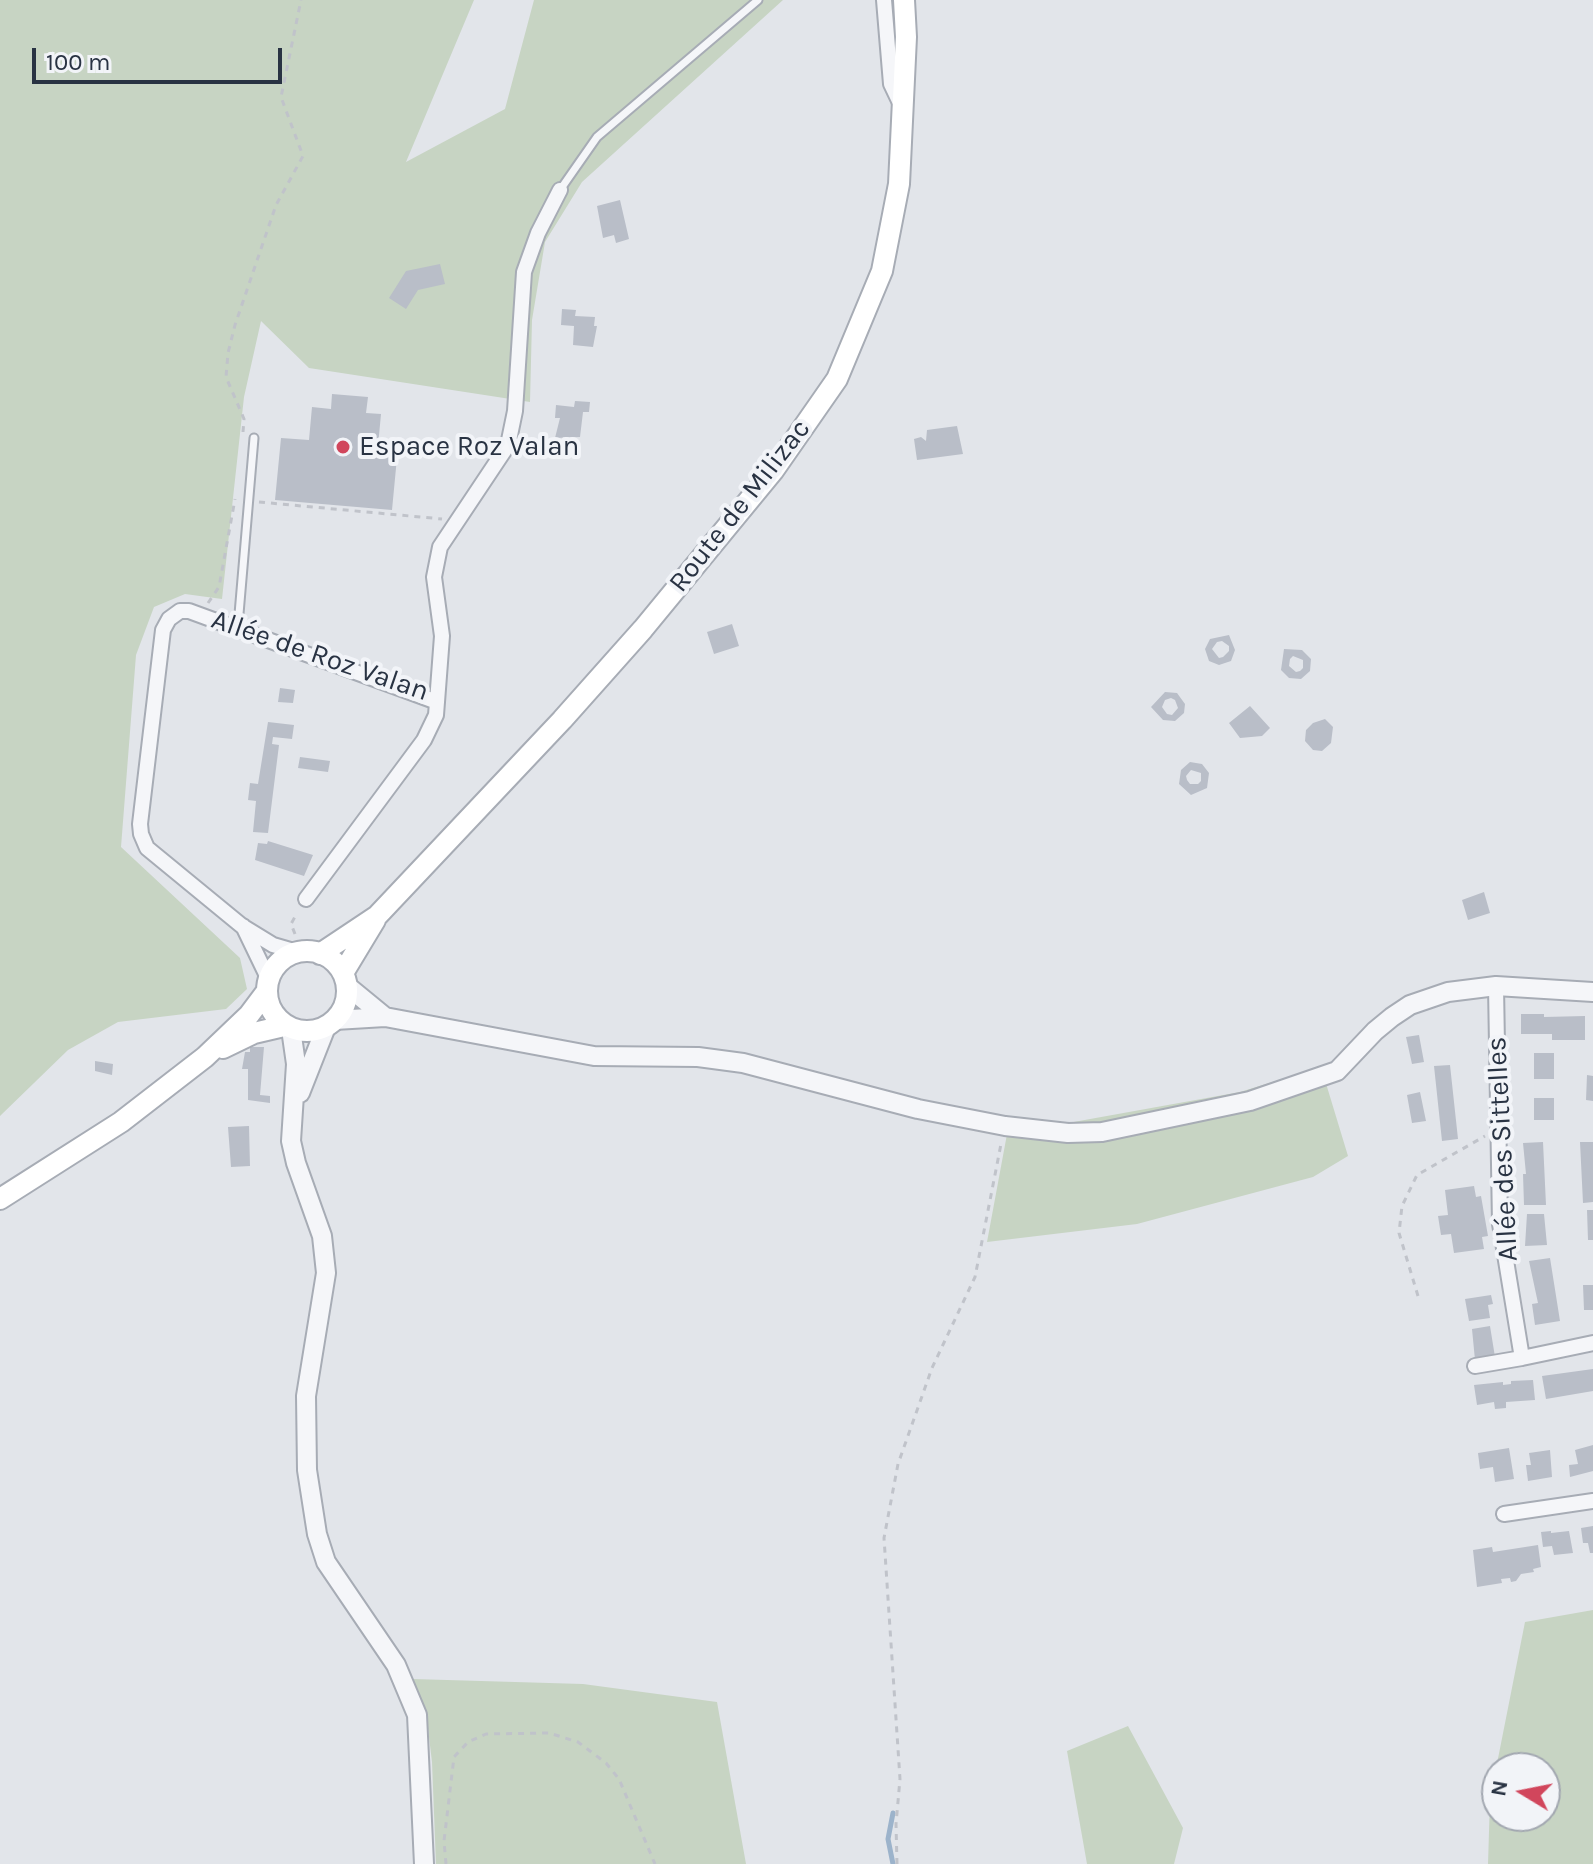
<!DOCTYPE html>
<meta charset="utf-8">
<style>
body{margin:0}
#map{position:relative;width:1593px;height:1864px;overflow:hidden;background:#e2e5ea;font-family:Karla,sans-serif}
canvas{display:block}
.north{position:absolute;left:1481px;top:1752px;width:80px;height:80px;box-sizing:border-box;background:#f2f4f8;border:2px solid #a2a7b0;border-radius:50%;rotate:280deg;font-size:22px;font-weight:700;line-height:32px;text-align:center;color:#293343}
.north::after{content:'';display:block;margin:auto;width:28px;height:36px;background:#d1465c;clip-path:polygon(50% 0,100% 100%,50% 72%,0 100%)}
.scale{position:absolute;left:32px;top:48px;width:250px;height:36px;box-sizing:border-box;border:4px solid #293343;border-top:0;padding-left:10px;font-size:24px;line-height:28px;white-space:nowrap;color:#293343;-webkit-text-stroke:6px #f2f4f8;paint-order:stroke}
</style>
<div id="map">
<canvas width="1593" height="1864"></canvas>
<div class="north">N</div>
<div class="scale">100 m</div>
</div>
<script>
const ctx = document.querySelector('canvas').getContext('2d');
ctx.lineJoin = 'round';
function fill(path, color) { ctx.fillStyle = color; ctx.fill(path, 'evenodd'); }
const toPath = rows => new Path2D(rows.map(r => 'M' + r).join(''));
function strokePath(path, color, width, dash) { ctx.strokeStyle = color; ctx.lineWidth = width; ctx.lineCap = dash ? 'butt' : 'round'; ctx.setLineDash(dash || []); ctx.stroke(path); }
function drawText(font, color, halo, rows, align = 'center') {
  ctx.font = font + ' Karla,sans-serif'; ctx.lineWidth = 8; ctx.setLineDash([]); ctx.textBaseline = 'middle'; ctx.strokeStyle = halo; ctx.fillStyle = color; for (const [text, x, y, turn = 0] of rows) {
    ctx.save(); ctx.translate(x, y); ctx.rotate((+turn || 0) * Math.PI / 180); ctx.textAlign = isNaN(turn) ? turn : align; if (halo) ctx.strokeText(text, 0, 0); ctx.fillText(text, 0, 0); ctx.restore();
  }
}
const green = toPath([
 [0,0,474,0,406,162,505,109,534,0,783,0,582,182,545,242,532,320,530,402,309,368,261,321,244,397,222,599,185,594,154,607,136,655,121,847,240,958,247,989,226,1009,118,1022,68,1050,0,1116],
 [1321,1067,1348,1156,1313,1177,1137,1224,987,1242,1010,1118,1068,1123,1240,1092],
 [1593,1610,1593,1864,1488,1864,1490,1799,1525,1622],
 [1497,1768,1545,1768,1545,1816,1497,1816],
 [413,1679,583,1684,717,1702,746,1864,436,1864,432,1762,426,1712],
 [1128,1726,1183,1828,1174,1864,1087,1864,1067,1751]
]);
const stream = toPath([
 [893,1813,888,1839,893,1864]
]);
const building = toPath([
 [620,200,629,239,616,243,614,235,603,238,597,206],
 [440,264,445,284,418,290,406,309,389,298,406,271],
 [562,309,576,310,575,316,595,317,594,326,597,326,593,347,573,345,574,326,561,325],
 [332,394,368,397,366,413,381,414,378,446,398,447,392,510,275,500,281,438,309,440,312,407,331,409],
 [575,401,590,402,589,412,583,412,580,437,555,438,560,418,555,418,556,405,574,407],
 [957,426,963,454,917,460,914,439,921,437,926,441,927,430],
 [732,624,739,646,714,654,707,632],
 [1229,635,1235,650,1231,661,1219,665,1209,661,1205,649,1210,639],
 [1222,641,1229,646,1229,651,1223,657,1219,658,1212,649,1217,642],
 [1284,649,1302,650,1311,659,1310,671,1301,679,1289,678,1281,670],
 [1293,656,1303,660,1303,668,1300,671,1296,672,1289,666,1290,659],
 [280,688,295,690,293,703,278,702],
 [1165,692,1177,693,1185,704,1184,713,1175,721,1163,720,1151,707],
 [1171,698,1175,700,1178,708,1172,715,1167,714,1162,707,1165,700],
 [1250,706,1270,728,1262,736,1240,738,1229,723],
 [1325,719,1333,727,1331,743,1322,751,1313,750,1305,741,1306,730,1313,723],
 [268,722,294,725,292,739,273,737,272,744,279,745,268,833,253,832,256,801,248,800,250,783,258,784],
 [300,757,330,761,328,772,298,768],
 [1190,762,1202,764,1209,773,1207,788,1191,795,1179,784,1181,770],
 [1191,770,1201,773,1201,781,1198,784,1190,784,1187,780,1186,776],
 [268,841,313,855,304,876,255,860,258,843,267,844],
 [1484,892,1490,913,1468,920,1462,900],
 [1521,1014,1544,1014,1544,1017,1585,1016,1585,1040,1552,1040,1552,1034,1521,1034],
 [1419,1035,1424,1062,1412,1064,1406,1037],
 [250,1047,264,1047,260,1095,270,1096,270,1103,248,1100,248,1069,242,1069,245,1052,250,1052],
 [1534,1053,1554,1053,1554,1079,1534,1079],
 [95,1061,113,1064,112,1075,95,1071],
 [1450,1065,1458,1139,1442,1141,1434,1066],
 [1587,1075,1593,1076,1593,1101,1586,1100],
 [1420,1092,1426,1121,1412,1123,1407,1095],
 [1534,1098,1554,1098,1554,1120,1534,1120],
 [249,1126,250,1166,231,1167,228,1127],
 [1543,1142,1546,1205,1524,1205,1523,1174,1526,1174,1523,1143],
 [1580,1142,1593,1142,1593,1202,1583,1203],
 [1474,1186,1476,1197,1481,1196,1488,1236,1482,1237,1484,1249,1454,1253,1451,1234,1441,1235,1438,1216,1448,1215,1445,1190],
 [1587,1210,1593,1210,1593,1240,1588,1240],
 [1527,1214,1544,1214,1547,1245,1525,1246],
 [1550,1258,1560,1321,1535,1325,1532,1304,1538,1303,1529,1261],
 [1583,1285,1593,1285,1593,1310,1584,1310],
 [1491,1295,1493,1304,1488,1305,1490,1318,1469,1321,1465,1299],
 [1490,1326,1495,1357,1475,1360,1472,1329],
 [1593,1369,1593,1391,1546,1399,1542,1376],
 [1533,1380,1535,1400,1506,1402,1506,1408,1495,1409,1494,1402,1477,1405,1474,1385,1503,1382,1503,1385,1511,1384,1511,1381],
 [1593,1445,1593,1471,1570,1477,1569,1465,1578,1464,1575,1450],
 [1509,1448,1514,1479,1495,1482,1493,1467,1480,1469,1478,1453],
 [1550,1450,1552,1477,1528,1481,1526,1465,1531,1465,1529,1453],
 [1593,1526,1593,1553,1590,1553,1588,1543,1583,1543,1581,1528],
 [1551,1531,1551,1533,1569,1531,1573,1553,1554,1555,1552,1546,1543,1547,1541,1532],
 [1538,1545,1541,1567,1533,1569,1534,1572,1521,1574,1516,1581,1511,1582,1510,1578,1501,1579,1502,1583,1477,1587,1473,1550,1492,1547,1493,1552]
]);
const path = toPath([
 [243,432,244,419,226,377,228,353,235,325,276,205,303,156,281,97,301,0],
 [259,502,442,519],
 [208,603,219,587,235,499],
 [295,934,291,924,297,913],
 [1418,1296,1399,1233,1402,1206,1417,1175,1485,1136],
 [446,1864,444,1841,454,1757,468,1742,486,1734,549,1733,578,1742,606,1763,619,1779,655,1864],
 [897,1864,896,1824,900,1779,884,1538,898,1464,932,1368,975,1277,1001,1144]
]);
const service = toPath([
 [560,190,597,137,758,0],
 [231,627,239,614,254,438]
]);
const minor = toPath([
 [884,0,891,84,901,105],
 [306,899,424,740,436,715,437,702],
 [243,926,269,980],
 [297,952,273,945,242,926,147,848,141,834,140,824,163,630,169,619,180,611,189,611,437,702,442,636,434,577,440,547,508,445,515,411,524,272,538,233,560,190],
 [1496,986,1500,1224,1522,1358,1593,1343],
 [1475,1366,1522,1358],
 [1504,1514,1593,1501]
]);
const tertiary = toPath([
 [346,985,385,1017],
 [335,1020,385,1017,594,1056,698,1057,743,1063,918,1109,1005,1126,1068,1133,1102,1132,1250,1101,1337,1071,1375,1031,1392,1017,1410,1005,1448,992,1496,986,1593,992],
 [291,1029,296,1064,291,1141,296,1163,322,1236,326,1273,306,1396,307,1470,317,1534,326,1562,396,1665,417,1715,424,1864],
 [300,1093,326,1027]
]);
const secondary = toPath([
 '267 991a40 40 0 1 1 80 0a40 40 0 1 1-80 0Z',
 [320,954,377,916,562,720,643,629,773,471,837,379,882,271,899,184,906,37,904,0],
 [343,973,375,920],
 [223,1048,254,1033,284,1026],
 [0,1199,121,1122,205,1057,249,1015,267,991]
]);
const markers = [
 [343,447,8,"#d1465c"]
];
const poiNames = [
 ["Espace Roz Valan",359,447]
];
const streetNames = [
 ["Route de Milizac",740,506,-52],
 ["Allée de Roz Valan",320,656,19],
 ["Allée des Sittelles",1503,1149,-93]
];
fill(green, '#c7d4c3');
strokePath(stream, '#9cb3cb', 5);
fill(building, '#b9bec8');
strokePath(service, '#a7acb5', 11);
strokePath(minor, '#a7acb5', 18);
strokePath(tertiary, '#a7acb5', 22);
strokePath(secondary, '#a7acb5', 24);
strokePath(path, '#c0c3ca', 3, [6, 6]);
strokePath(service, '#f5f6f9', 7);
strokePath(minor, '#f5f6f9', 14);
strokePath(tertiary, '#f5f6f9', 18);
strokePath(secondary, '#fff', 20);
for (const [x, y, r, color] of markers) { const dot = new Path2D(); dot.arc(x, y, r, 0, 2 * Math.PI); ctx.fillStyle = color; ctx.fill(dot); strokePath(dot, '#f2f4f8', 3); }
drawText('28px', '#293343', '#f2f4f8', poiNames, 'left');
drawText('28px', '#293343', '#f2f4f8', streetNames);
</script>
